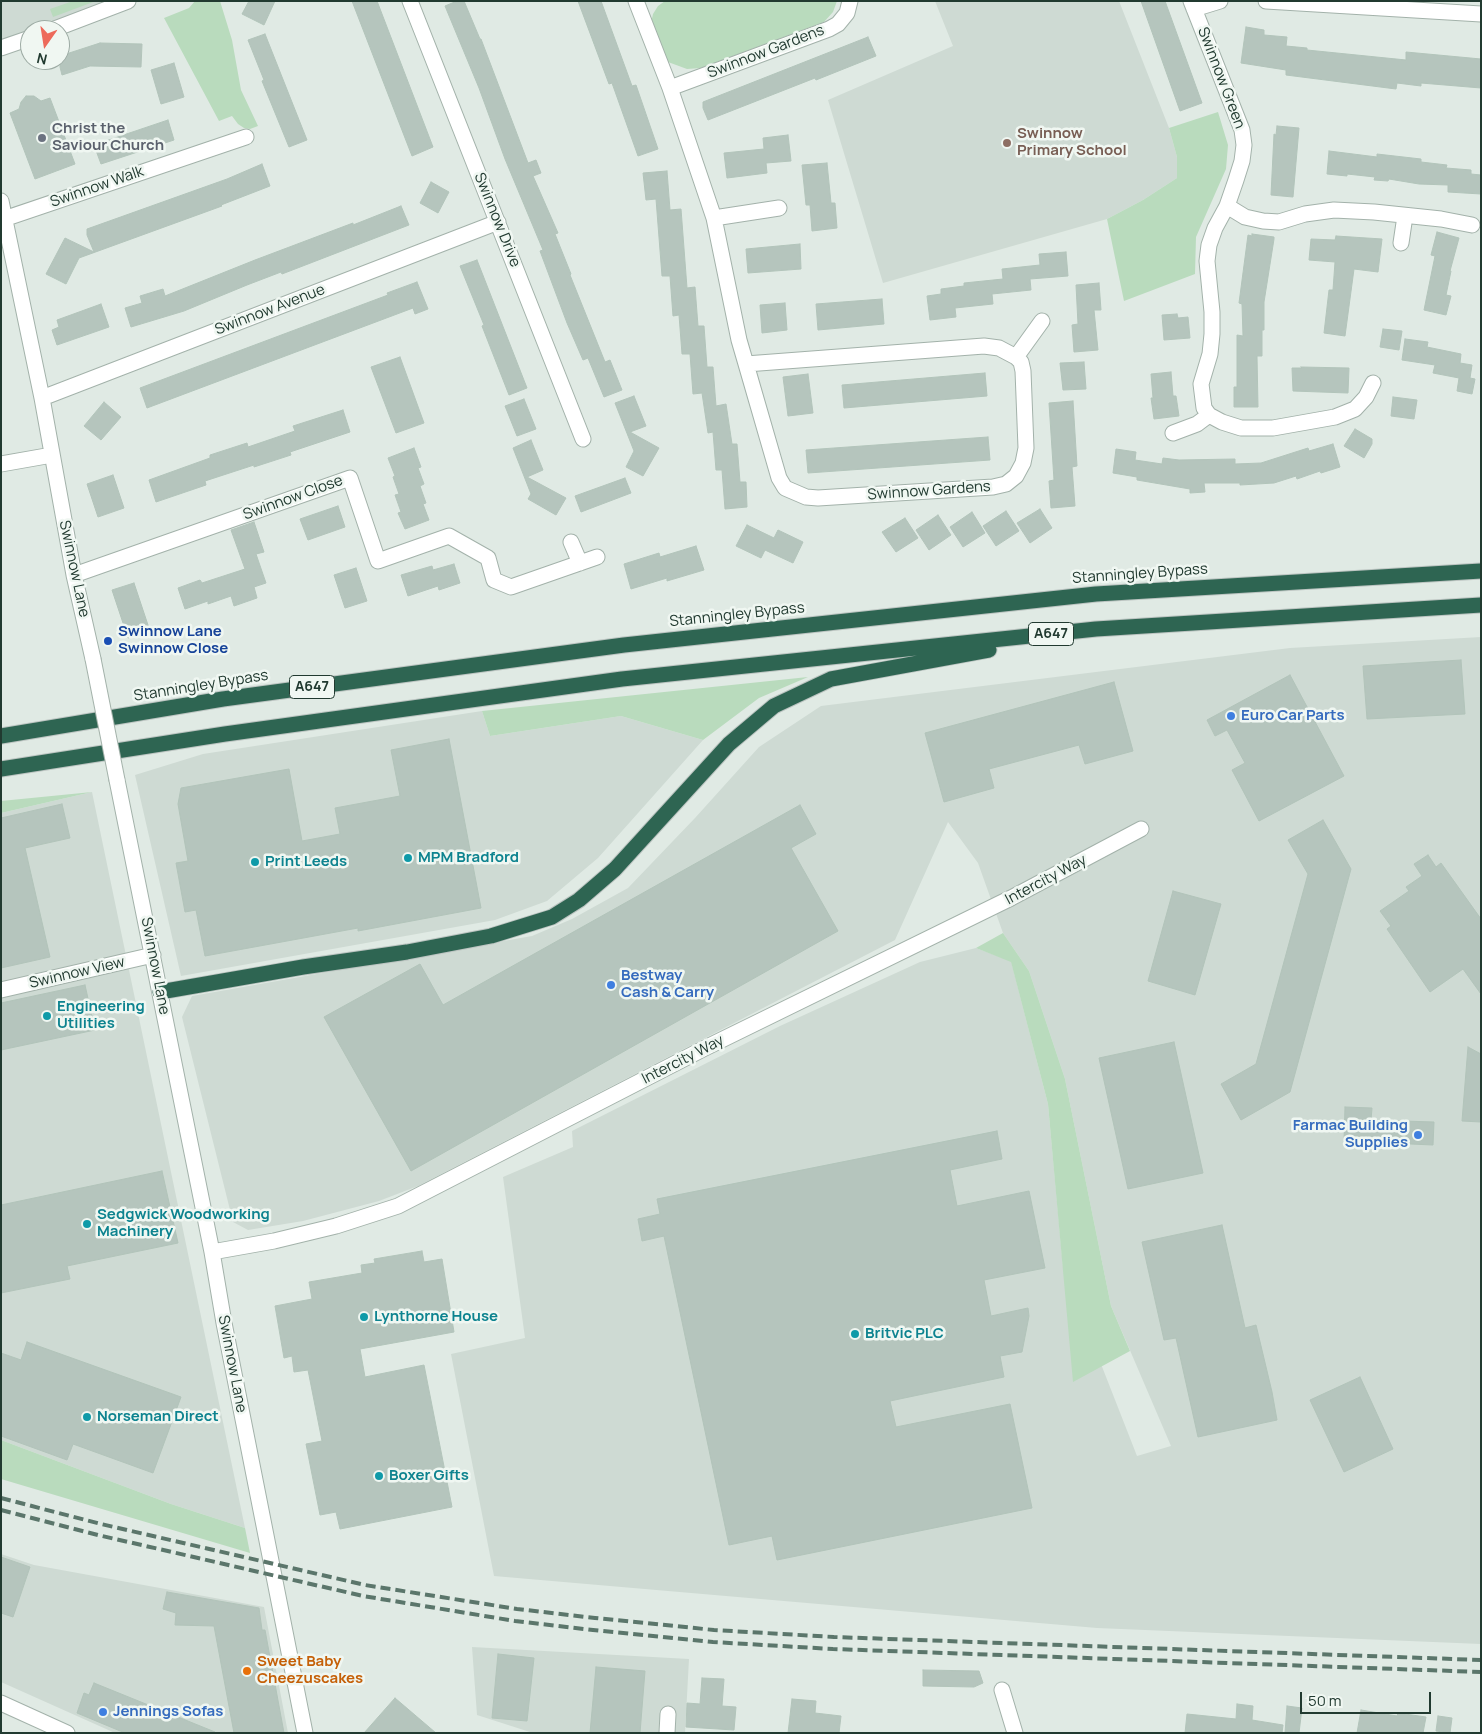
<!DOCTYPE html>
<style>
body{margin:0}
#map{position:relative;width:1482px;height:1734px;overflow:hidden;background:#e0eae4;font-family:Manrope,sans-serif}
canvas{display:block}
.frame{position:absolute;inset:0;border:2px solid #213a30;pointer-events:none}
.north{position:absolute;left:20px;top:20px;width:50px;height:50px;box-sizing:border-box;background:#f0f7f2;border:1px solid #9daba4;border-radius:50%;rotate:193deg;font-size:14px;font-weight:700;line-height:20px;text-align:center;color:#213a30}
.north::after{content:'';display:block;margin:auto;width:18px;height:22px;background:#ed6a5b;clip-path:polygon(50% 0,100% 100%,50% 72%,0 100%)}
.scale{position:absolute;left:1300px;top:1692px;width:131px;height:22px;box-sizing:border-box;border:2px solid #213a30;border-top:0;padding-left:6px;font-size:15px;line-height:18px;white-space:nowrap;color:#213a30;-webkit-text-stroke:4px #f0f7f2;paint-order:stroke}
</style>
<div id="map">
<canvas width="1482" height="1734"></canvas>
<div class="frame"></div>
<div class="north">N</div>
<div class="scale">50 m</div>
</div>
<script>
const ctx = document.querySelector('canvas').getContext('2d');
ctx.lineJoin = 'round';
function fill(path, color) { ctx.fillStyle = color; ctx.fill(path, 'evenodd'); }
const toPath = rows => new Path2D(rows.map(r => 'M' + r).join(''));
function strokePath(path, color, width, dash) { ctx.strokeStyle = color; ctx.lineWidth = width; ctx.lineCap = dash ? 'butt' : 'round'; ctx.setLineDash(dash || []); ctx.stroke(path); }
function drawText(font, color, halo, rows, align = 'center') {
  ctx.font = font + ' Manrope,sans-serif'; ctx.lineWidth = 5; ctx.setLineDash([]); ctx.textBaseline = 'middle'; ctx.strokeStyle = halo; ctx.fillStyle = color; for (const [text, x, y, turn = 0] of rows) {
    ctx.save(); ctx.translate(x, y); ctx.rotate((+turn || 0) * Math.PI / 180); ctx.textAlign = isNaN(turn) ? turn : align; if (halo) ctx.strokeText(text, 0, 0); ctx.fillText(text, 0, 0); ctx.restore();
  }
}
const built = toPath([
 [1,1,128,1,52,30,30,30,30,38,1,48],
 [935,1,1119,1,1169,128,1177,157,1177,178,1143,200,1107,219,883,283,828,100,953,46],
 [1481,637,1481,1644,1097,1628,494,1576,451,1354,525,1338,503,1177,573,1147,572,1131,780,1026,920,962,976,948,1011,961,1048,1104,1063,1267,1137,1456,1171,1446,1111,1306,1065,1079,1029,971,1003,933,978,863,948,822,895,940,418,1186,379,1201,303,1221,248,1230,233,1222,182,1017,192,996,532,936,572,919,628,888,695,818,759,747,821,706,1290,648],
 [482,711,490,736,621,716,703,740,598,858,547,901,495,920,181,976,135,775,203,754],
 [92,792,245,1528,171,1504,1,1440,1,813],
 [1,1554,34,1565,264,1607,288,1733,115,1733,1,1682],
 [472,1647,689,1659,685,1733,533,1733,477,1715]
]);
const green = toPath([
 [73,1,96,1,53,17,50,9],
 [195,1,220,1,232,40,241,90,258,126,250,129,244,128,238,124,232,116,219,121,164,18,189,8],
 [665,1,837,1,833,12,824,22,701,68,687,69,668,62,651,23,653,14,658,6],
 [1218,112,1228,145,1226,169,1196,237,1195,274,1124,301,1107,219,1143,200,1177,178,1177,157,1169,128],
 [808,677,759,698,703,740,621,716,490,736,482,711],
 [92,792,1,813,1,801],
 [1003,933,1029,971,1065,1079,1111,1306,1130,1351,1073,1382,1048,1104,1011,962,976,948],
 [1,1440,171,1504,245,1528,250,1553,1,1479]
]);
const building = toPath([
 [249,1,275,1,264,25,242,14,249,1],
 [352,1,377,1,433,147,412,156,352,1],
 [457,1,464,1,480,39,481,39,528,163,536,160,541,173,533,176,558,233,555,234,571,274,570,275,605,362,610,360,622,390,604,397,588,358,583,360,567,323,540,251,543,250,505,159,479,88,445,6,457,1],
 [578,1,601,1,632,86,636,85,658,149,638,156,612,83,609,84,578,1],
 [1141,1,1165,1,1202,103,1180,111,1141,1],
 [1246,27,1264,30,1264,35,1287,37,1286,46,1307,48,1307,50,1406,60,1406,52,1481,59,1481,88,1421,83,1421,86,1397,83,1396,89,1286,75,1286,70,1241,63,1246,27],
 [265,34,307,140,289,147,262,81,264,80,248,40,265,34],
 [868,37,876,56,816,80,815,78,708,120,703,108,703,102,868,37],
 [100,43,142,44,141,67,90,66,62,75,60,67,60,56,100,43],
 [174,63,184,97,161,104,151,70,174,63],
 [26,96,34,96,41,101,50,98,75,164,35,179,10,113,19,109,21,102,26,96],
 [168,120,174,140,101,164,94,145,168,120],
 [1277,126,1299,128,1293,197,1271,195,1274,134,1276,135,1277,126],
 [788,135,791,161,766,163,767,173,727,178,724,153,764,149,763,138,788,135],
 [1329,151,1377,157,1377,154,1421,159,1421,162,1447,165,1446,168,1471,170,1471,174,1481,175,1481,194,1448,192,1448,185,1419,184,1389,179,1388,181,1374,180,1375,177,1347,174,1347,176,1327,174,1329,151],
 [827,163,831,203,835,203,837,228,812,231,810,205,806,205,802,165,827,163],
 [262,164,270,186,221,205,222,206,79,258,66,284,46,274,65,238,94,252,87,235,87,229,227,179,262,164],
 [667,171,670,210,681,209,687,288,695,287,698,326,704,326,707,367,713,367,716,406,726,404,732,444,737,444,740,482,746,482,747,507,725,509,722,470,716,470,713,432,708,433,702,393,693,394,690,354,682,354,679,315,673,316,670,276,662,276,656,199,646,200,643,173,667,171],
 [431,182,449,192,438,213,420,203,431,182],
 [401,206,409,225,282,274,281,272,247,285,184,311,131,327,125,308,142,303,140,296,163,289,165,296,255,260,353,223,353,225,401,206],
 [1437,232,1459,238,1450,271,1451,271,1446,295,1451,296,1446,315,1424,310,1435,256,1431,255,1437,232],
 [1252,234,1274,237,1274,239,1264,302,1264,330,1262,330,1262,356,1257,356,1258,407,1234,407,1234,387,1237,387,1237,335,1243,336,1242,304,1239,303,1248,235,1252,236,1252,234],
 [1336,236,1382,239,1378,272,1354,269,1345,336,1324,333,1329,290,1333,290,1335,262,1309,260,1311,239,1335,240,1336,236],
 [800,244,801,269,748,273,746,249,800,244],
 [1066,252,1068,276,1030,279,1031,290,992,294,993,304,955,308,956,317,930,320,927,296,941,294,941,289,964,286,964,283,1003,279,1002,269,1040,265,1039,254,1066,252],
 [477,260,527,388,509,395,482,326,484,325,460,266,477,260],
 [417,282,428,309,415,314,413,308,147,408,140,388,388,295,387,293,417,282],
 [1099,283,1101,310,1094,310,1098,350,1074,352,1072,325,1078,324,1076,285,1099,283],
 [882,299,884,324,818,330,816,304,882,299],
 [785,303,787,330,762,333,760,305,785,303],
 [101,304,109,327,57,345,52,330,59,327,57,320,101,304],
 [1177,314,1178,318,1188,317,1190,338,1164,340,1162,315,1177,314],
 [1383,329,1402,331,1399,350,1380,347,1383,329],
 [1405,339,1428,342,1427,347,1461,354,1460,363,1472,365,1470,378,1475,379,1472,394,1457,391,1459,378,1433,373,1435,365,1402,360,1405,339],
 [400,357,424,423,396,433,371,367,400,357],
 [1084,362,1086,389,1063,390,1060,363,1084,362],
 [1301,367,1349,368,1348,393,1293,391,1292,368,1302,368,1301,367],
 [1171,372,1173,396,1176,396,1179,416,1154,419,1151,398,1153,398,1151,374,1171,372],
 [985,373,987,396,844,408,842,385,985,373],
 [808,374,813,413,788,416,783,377,808,374],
 [634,396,646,426,630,432,659,448,643,476,626,467,634,451,615,403,634,396],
 [1393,397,1417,400,1414,419,1391,416,1393,397],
 [524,399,536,429,517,436,505,406,524,399],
 [1073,401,1077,466,1072,467,1075,506,1051,508,1049,481,1054,480,1049,403,1073,401],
 [104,402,121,417,101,440,84,426,104,402],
 [343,410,350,432,290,452,291,455,254,467,254,465,205,481,206,485,156,502,149,480,210,458,210,455,247,443,248,447,295,431,293,426,343,410],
 [1355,429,1372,439,1372,444,1364,458,1344,446,1355,429],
 [988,437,990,460,808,473,806,450,988,437],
 [531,440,543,470,527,477,566,498,556,515,528,499,531,494,513,448,531,440],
 [1333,444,1340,467,1321,473,1320,471,1297,479,1296,476,1274,483,1240,485,1240,483,1204,483,1205,492,1190,493,1190,489,1137,480,1137,477,1113,473,1116,449,1136,452,1135,460,1162,464,1163,458,1179,460,1235,459,1235,464,1261,463,1308,448,1309,451,1333,444],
 [414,448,421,467,418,468,424,484,420,486,426,503,423,504,429,520,405,529,398,513,401,512,395,495,399,494,393,477,395,476,388,458,414,448],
 [113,475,124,508,98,517,87,484,113,475],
 [625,478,631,493,581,512,575,496,625,478],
 [338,506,345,527,308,540,300,519,338,506],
 [1040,509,1052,528,1030,543,1017,523,1040,509],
 [1006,511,1019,531,996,546,983,526,1006,511],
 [972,512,985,533,963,547,950,527,972,512],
 [938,515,951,535,929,550,916,530,938,515],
 [905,518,918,538,896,552,882,532,905,518],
 [254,522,264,552,256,554,266,583,254,587,257,598,234,606,231,596,208,604,208,601,185,609,178,588,200,580,202,583,245,569,231,530,254,522],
 [747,525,774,538,778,530,803,542,793,563,765,550,761,558,736,546,747,525],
 [696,546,704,570,667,581,667,578,631,589,624,564,659,553,660,557,696,546],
 [454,564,460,583,439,590,438,586,408,596,401,575,432,566,433,570,454,564],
 [356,568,367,601,345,608,334,575,356,568],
 [134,583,150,631,128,638,112,590,134,583],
 [1461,660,1465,714,1367,719,1363,666,1461,660],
 [1290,675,1344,776,1259,821,1232,770,1245,763,1227,730,1215,736,1207,720,1290,675],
 [1114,682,1133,751,1085,764,1079,745,989,769,994,788,944,802,925,733,1114,682],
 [449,739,481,908,358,931,358,928,205,956,196,910,185,912,176,863,188,861,178,804,181,788,289,769,302,841,340,834,335,808,400,796,391,750,449,739],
 [62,804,70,838,25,848,50,957,1,968,1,818,62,804],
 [800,805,816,834,791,848,838,931,411,1171,324,1017,420,964,443,1005,800,805],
 [1323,820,1351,869,1290,1092,1241,1120,1221,1084,1256,1064,1308,874,1288,840,1323,820],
 [1428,855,1436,867,1441,863,1481,919,1481,994,1463,969,1430,992,1387,929,1391,926,1380,911,1409,891,1406,887,1422,876,1414,864,1428,855],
 [1173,891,1221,904,1195,995,1148,981,1173,891],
 [85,985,95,1030,1,1050,1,1003,85,985],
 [1174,1042,1203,1173,1128,1189,1099,1058,1174,1042],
 [1468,1047,1481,1054,1481,1122,1462,1121,1468,1047],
 [1345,1107,1372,1108,1371,1120,1434,1122,1433,1145,1344,1141,1345,1107],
 [997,1131,1002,1159,950,1170,957,1206,1029,1191,1045,1268,984,1280,991,1316,1028,1308,1029,1316,1022,1352,1000,1356,1004,1377,890,1401,896,1427,1010,1404,1032,1508,777,1560,772,1536,729,1545,664,1236,642,1241,638,1219,660,1214,657,1199,997,1131],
 [162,1171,178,1243,67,1266,70,1279,1,1293,1,1205,162,1171],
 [1222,1225,1245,1328,1256,1325,1272,1392,1277,1420,1198,1437,1176,1338,1164,1340,1142,1242,1222,1225],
 [422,1251,424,1262,442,1259,454,1332,360,1349,365,1377,424,1365,452,1507,340,1529,336,1512,320,1515,306,1444,322,1441,308,1370,294,1372,292,1356,284,1358,275,1306,312,1299,309,1282,362,1273,361,1265,375,1263,374,1259,422,1251],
 [27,1342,181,1397,153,1473,73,1444,67,1460,1,1436,1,1353,21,1360,27,1342],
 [1360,1377,1393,1449,1344,1472,1310,1400,1360,1377],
 [1,1557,30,1567,13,1617,1,1613,1,1557],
 [167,1592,259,1608,262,1630,265,1630,284,1733,234,1733,214,1626,175,1625,176,1613,163,1609,167,1592],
 [498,1654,534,1658,527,1721,492,1718,498,1654],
 [596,1667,645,1671,640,1733,590,1733,596,1667],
 [923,1670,979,1671,983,1683,974,1687,923,1686,923,1670],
 [702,1678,724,1679,722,1706,736,1707,734,1730,686,1727,687,1703,700,1704,702,1678],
 [94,1683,215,1732,215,1733,125,1733,77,1713,84,1693,89,1695,94,1683],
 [395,1698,436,1733,364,1733,395,1698],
 [792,1699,816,1701,815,1713,841,1716,839,1733,788,1733,792,1699],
 [1237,1704,1253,1706,1252,1720,1283,1725,1282,1733,1185,1733,1187,1714,1236,1719,1237,1704],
 [1287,1706,1302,1708,1299,1733,1285,1733,1287,1706],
 [1361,1710,1397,1716,1398,1713,1426,1717,1423,1733,1357,1733,1361,1710],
 [1438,1716,1452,1718,1450,1733,1436,1731,1438,1716]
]);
const minor = toPath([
 [410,1,583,439],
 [636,1,670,88,714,218,739,340,746,364,779,478,785,488,806,497,818,498,993,487,1006,484,1016,476,1023,463,1026,448,1023,371,1021,362,1016,357,999,348,984,346,746,364],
 [1191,1,1242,130,1244,145,1242,161,1236,180,1227,206,1215,228,1209,245,1207,261,1212,312,1212,334,1210,354,1201,384,1204,408,1209,415,1222,422,1241,428,1273,428,1335,417,1355,409,1366,397,1373,383],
 [1266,1,1481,14],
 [1194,9,1220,1],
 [52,30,128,1],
 [1,48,30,38],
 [670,88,829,29,838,24,847,13,850,1],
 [1,201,42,398,74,575,93,659],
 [1227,206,1245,217,1263,221,1279,222,1305,214,1334,210,1374,212,1441,219,1472,225],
 [714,218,779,208],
 [1,220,246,137],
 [1401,243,1405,216],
 [1016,357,1042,321],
 [42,398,498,222],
 [1173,433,1197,424,1209,415],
 [1,464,52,455],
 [571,542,580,563],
 [74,575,350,478,378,561,449,536,488,558,494,580,511,587,597,557],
 [117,780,212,1252,224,1323,305,1733],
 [1,990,153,955],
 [212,1252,274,1241,336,1226,398,1206,703,1049,1011,898,1141,829],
 [1002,1690,1015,1733],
 [1,1703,67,1733],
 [667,1733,668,1714]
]);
const highway = toPath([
 [1,736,223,699,624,645,1096,594,1481,571],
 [1,769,225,734,622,679,1096,629,1481,605],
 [160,992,303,967,407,952,491,936,552,917,579,900,615,869,729,744,774,706,831,679,989,650]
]);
const rail = toPath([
 [1,1498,101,1524,365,1585,517,1609,595,1618,714,1630,834,1637,1481,1660],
 [1,1510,98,1535,363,1596,515,1621,593,1630,713,1642,833,1649,1481,1672]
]);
const minorBridge = toPath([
 [93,659,117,780]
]);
const markers = [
 [42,138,5,"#6b7280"],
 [1007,143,5,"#8d6e63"],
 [108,641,5,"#1a4fb4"],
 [1231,716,5,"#3f7fe0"],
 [408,858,5,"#0f9aa8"],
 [255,862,5,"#0f9aa8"],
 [611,985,5,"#3f7fe0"],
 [47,1016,5,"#0f9aa8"],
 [1418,1135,5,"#3f7fe0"],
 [87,1224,5,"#0f9aa8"],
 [364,1317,5,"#0f9aa8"],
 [855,1334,5,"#0f9aa8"],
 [87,1417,5,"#0f9aa8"],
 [379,1476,5,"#0f9aa8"],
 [247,1671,5,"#e8710a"],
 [103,1712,5,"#3f7fe0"]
];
const shields = [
 [1051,634,45],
 [312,687,45]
];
const shieldNames = [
 ["A647",1051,634],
 ["A647",312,687]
];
const streetNames = [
 ["Swinnow Gardens",766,52,-21],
 ["Swinnow Green",1221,78,69],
 ["Swinnow Walk",97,187,-19],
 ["Swinnow Drive",497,220,68],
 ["Swinnow Avenue",270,310,-21],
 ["Swinnow Gardens",929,491,-4],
 ["Swinnow Close",293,498,-20],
 ["Swinnow Lane",74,569,78],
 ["Stanningley Bypass",1140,574,-4],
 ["Stanningley Bypass",737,615,-6],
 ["Stanningley Bypass",201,686,-9],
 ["Intercity Way",1046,880,-28],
 ["Swinnow Lane",155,966,79],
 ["Swinnow View",77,973,-13],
 ["Intercity Way",683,1060,-27],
 ["Swinnow Lane",232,1364,79]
];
const worshipNames = [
 ["Christ the",52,129],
 ["Saviour Church",52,146]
];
const educationNames = [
 ["Swinnow",1017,134],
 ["Primary School",1017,151]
];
const transitNames = [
 ["Swinnow Lane",118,632],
 ["Swinnow Close",118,649]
];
const shopNames = [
 ["Euro Car Parts",1241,716],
 ["Bestway",621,976],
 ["Cash & Carry",621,993],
 ["Farmac Building",1408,1126,"right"],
 ["Supplies",1408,1143,"right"],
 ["Jennings Sofas",113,1712]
];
const cultureNames = [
 ["MPM Bradford",418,858],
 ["Print Leeds",265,862],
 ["Engineering",57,1007],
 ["Utilities",57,1024],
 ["Sedgwick Woodworking",97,1215],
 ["Machinery",97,1232],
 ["Lynthorne House",374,1317],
 ["Britvic PLC",865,1334],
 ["Norseman Direct",97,1417],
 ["Boxer Gifts",389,1476]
];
const foodNames = [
 ["Sweet Baby",257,1662],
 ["Cheezuscakes",257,1679]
];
fill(built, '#cedad3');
fill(green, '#b9dbbd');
fill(building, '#b5c5bd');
strokePath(building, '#b2c4ba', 1);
strokePath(minor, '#a3b2aa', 17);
strokePath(highway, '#bcc4c1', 17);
strokePath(minor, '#fff', 15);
strokePath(highway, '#2e6552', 15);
strokePath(rail, '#5b766b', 4, [10, 5]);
strokePath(minorBridge, '#a3b2aa', 17, []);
strokePath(minorBridge, '#fff', 15);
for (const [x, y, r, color] of markers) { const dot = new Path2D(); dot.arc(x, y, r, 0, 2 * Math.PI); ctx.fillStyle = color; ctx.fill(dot); strokePath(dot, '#f0f7f2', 2); }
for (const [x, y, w] of shields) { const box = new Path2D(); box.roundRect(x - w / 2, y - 11.5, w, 23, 4); ctx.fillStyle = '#f0f7f2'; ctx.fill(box); strokePath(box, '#213a30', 1); }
drawText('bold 14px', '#213a30', null, shieldNames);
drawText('15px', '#213a30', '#f0f7f2', streetNames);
drawText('bold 15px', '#5b616d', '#f0f7f2', worshipNames, 'left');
drawText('bold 15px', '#785e54', '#f0f7f2', educationNames, 'left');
drawText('bold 15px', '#164399', '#f0f7f2', transitNames, 'left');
drawText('bold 15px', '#366cbe', '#f0f7f2', shopNames, 'left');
drawText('bold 15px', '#0d838f', '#f0f7f2', cultureNames, 'left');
drawText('bold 15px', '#c56008', '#f0f7f2', foodNames, 'left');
</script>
